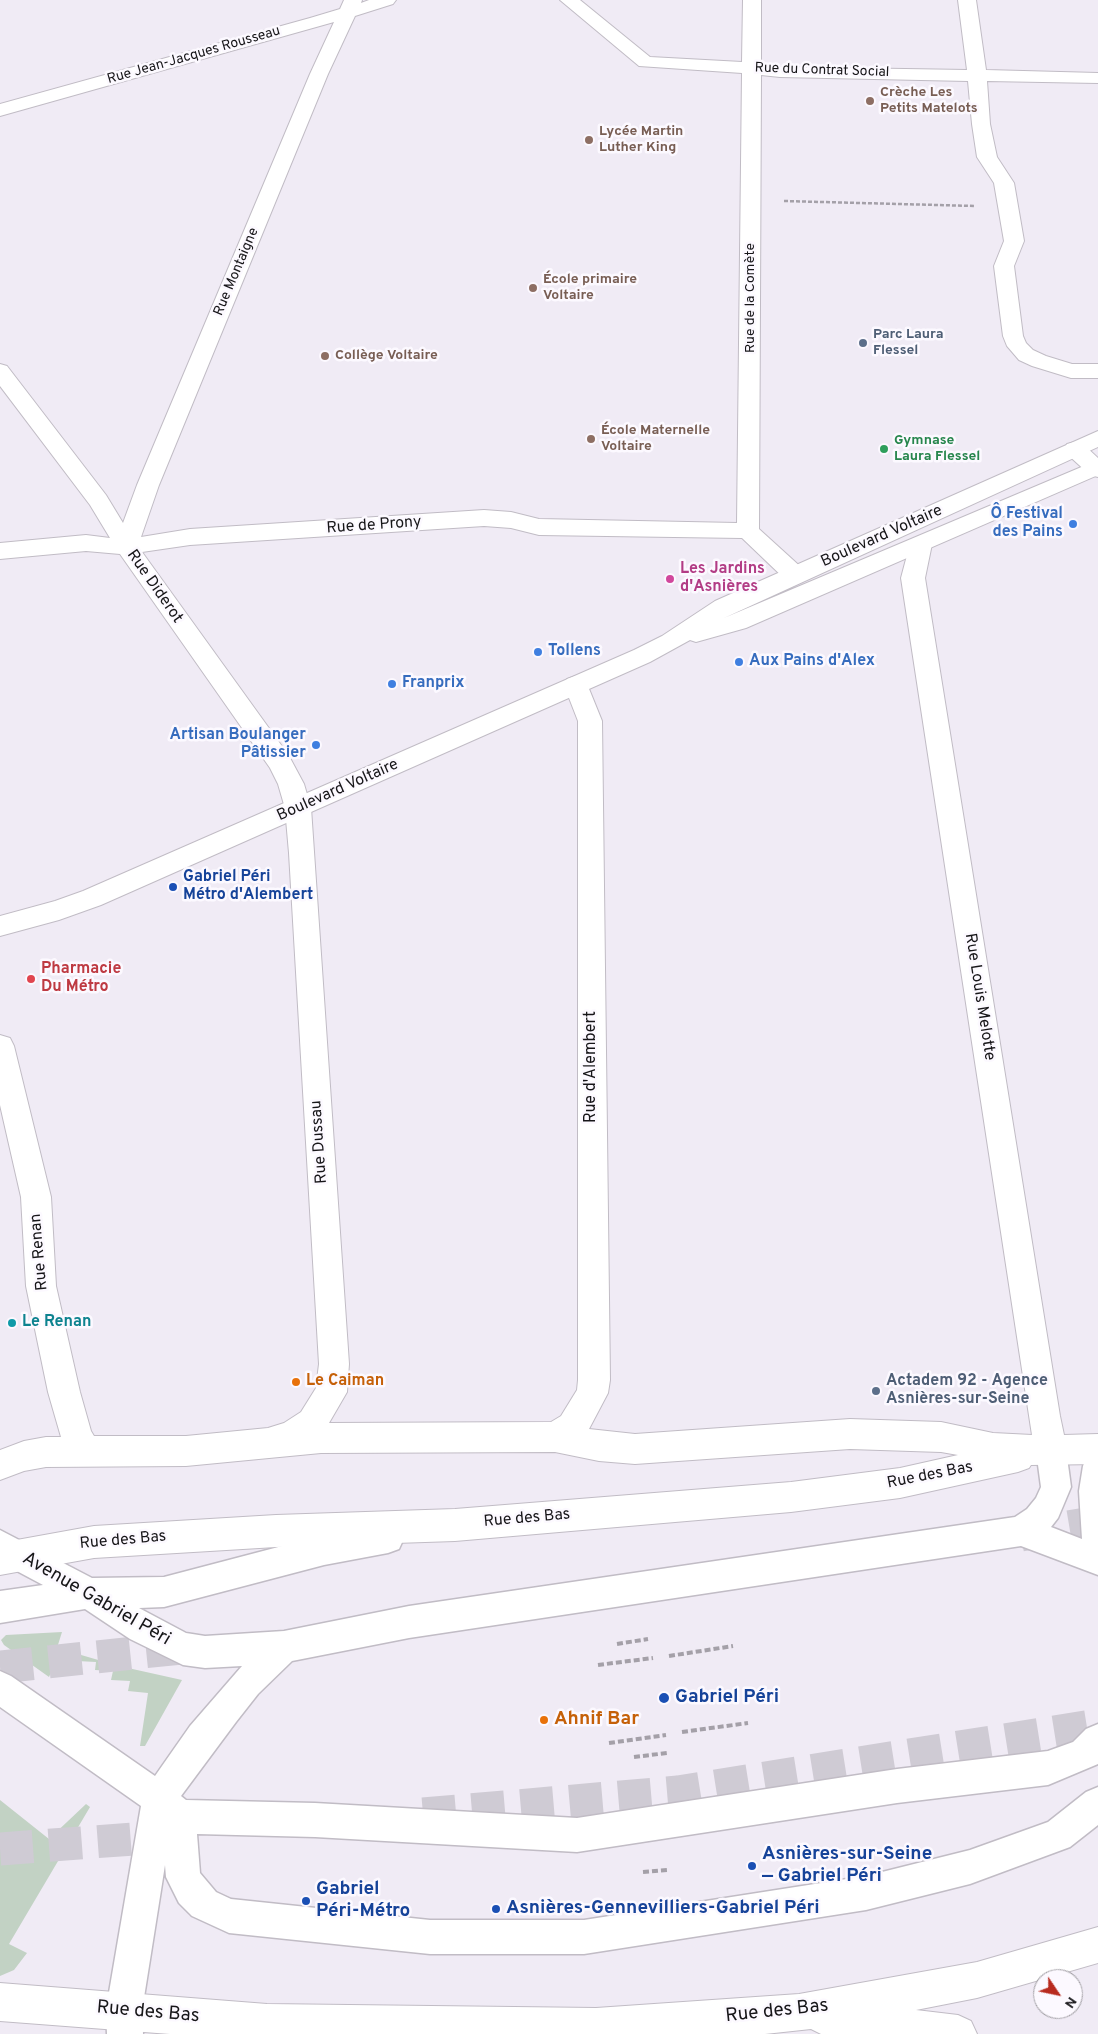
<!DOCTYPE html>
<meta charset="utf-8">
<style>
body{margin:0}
#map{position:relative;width:1098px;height:2034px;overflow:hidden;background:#f0ebf5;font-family:Overpass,sans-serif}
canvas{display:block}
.north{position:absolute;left:1033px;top:1969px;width:50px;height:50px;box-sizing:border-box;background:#fcf9ff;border:1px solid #a09ea3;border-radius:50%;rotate:124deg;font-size:14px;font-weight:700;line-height:20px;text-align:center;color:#171619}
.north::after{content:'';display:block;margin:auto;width:18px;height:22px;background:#b82b1f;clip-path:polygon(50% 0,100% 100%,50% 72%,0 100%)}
</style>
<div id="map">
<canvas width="1098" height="2034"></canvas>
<div class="north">N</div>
</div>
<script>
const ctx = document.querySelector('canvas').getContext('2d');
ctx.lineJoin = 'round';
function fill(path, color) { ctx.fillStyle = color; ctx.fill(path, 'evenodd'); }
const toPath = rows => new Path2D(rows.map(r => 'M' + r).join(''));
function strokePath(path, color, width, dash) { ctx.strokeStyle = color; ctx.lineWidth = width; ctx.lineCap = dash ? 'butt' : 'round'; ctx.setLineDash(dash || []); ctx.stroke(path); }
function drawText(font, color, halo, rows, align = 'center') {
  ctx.font = font + ' Overpass,sans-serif'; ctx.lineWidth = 5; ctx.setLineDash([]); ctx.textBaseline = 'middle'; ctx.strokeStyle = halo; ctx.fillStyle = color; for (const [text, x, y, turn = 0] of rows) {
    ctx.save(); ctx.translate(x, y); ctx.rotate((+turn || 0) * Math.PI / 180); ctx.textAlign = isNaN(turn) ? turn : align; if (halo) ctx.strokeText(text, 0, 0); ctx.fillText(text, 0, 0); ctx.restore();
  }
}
const green = toPath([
 [62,1632,57,1648,119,1666,182,1680,145,1746,140,1746,148,1693,128,1691,130,1681,111,1680,113,1671,95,1670,96,1662,77,1661,78,1656,60,1652,49,1677,4,1645,1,1640,6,1635],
 [0,1800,49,1839,86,1804,90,1807,9,1944,27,1953,14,1970,0,1976]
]);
const primaryTunnel = toPath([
 [1021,1535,1098,1522],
 [0,1667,191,1647],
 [423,1814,678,1792,1098,1725],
 [0,1849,173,1836]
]);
const pathFar1 = toPath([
 [784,201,975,206]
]);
const path = toPath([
 [617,1644,648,1639],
 [669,1656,733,1646],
 [598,1665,653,1658],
 [682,1732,748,1723],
 [609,1743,666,1735],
 [634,1757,667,1753],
 [643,1872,667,1870]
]);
const service = toPath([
 [1051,1436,1062,1440,1066,1450,1071,1487,1058,1518,1051,1527,1082,1539,1079,1491,1083,1466,1087,1456,1098,1452,1098,1575,1021,1546,409,1638,292,1661,258,1694,236,1722,181,1796,186,1800,315,1803,577,1818,897,1769,1048,1751,1073,1742,1086,1729,1098,1724,1098,1764,1048,1785,897,1803,577,1852,315,1837,197,1834,200,1873,216,1892,231,1899,430,1920,584,1920,866,1876,970,1850,1048,1822,1086,1792,1098,1787,1098,1825,1070,1847,970,1884,866,1910,584,1954,430,1954,229,1933,192,1916,179,1903,166,1877,165,1865,142,2010,143,2034,107,2034,106,2010,141,1806,0,1707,0,1671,11,1676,155,1776,190,1726,242,1666,205,1668,183,1665,130,1639,85,1609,0,1623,0,1591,43,1585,0,1562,0,1530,92,1578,164,1577,324,1535,388,1523,399,1527,404,1538,399,1549,388,1553,324,1565,164,1607,139,1608,186,1633,205,1636,284,1631,409,1606,1015,1517,1027,1509,1036,1498,1041,1487,1036,1450,1040,1440,1051,1436]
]);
const minor = toPath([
 [344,0,362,0,361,3,369,0,396,0,393,4,355,16,328,74,159,485,141,537,190,529,484,510,511,512,539,519,737,523,742,73,639,66,560,0,580,0,650,57,742,62,743,0,761,0,761,64,780,67,967,70,958,0,976,0,986,70,1098,73,1098,83,987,81,990,124,997,157,1014,183,1024,241,1014,266,1023,336,1026,343,1033,350,1046,356,1072,364,1098,364,1098,378,1071,378,1032,366,1019,360,1007,346,1003,336,994,266,1004,241,994,183,977,157,972,124,968,81,780,77,761,75,759,529,803,569,807,575,803,581,795,583,787,581,742,538,539,535,511,528,484,526,190,545,142,552,289,756,304,784,311,808,349,1364,347,1392,329,1423,551,1422,561,1416,577,1390,578,1380,578,721,564,685,567,679,576,676,585,679,602,721,610,1380,608,1393,589,1429,635,1434,850,1419,941,1422,993,1433,1032,1435,901,578,910,544,913,539,921,536,929,539,932,544,925,578,1060,1416,1064,1435,1098,1434,1098,1464,1031,1465,1029,1468,1018,1472,900,1498,791,1512,455,1541,276,1547,94,1558,0,1575,0,1543,94,1526,276,1515,455,1509,791,1482,900,1468,958,1455,941,1452,850,1449,635,1464,599,1461,555,1452,321,1453,186,1466,46,1467,24,1471,0,1480,0,1450,24,1441,46,1437,61,1437,48,1392,26,1286,21,1197,0,1105,0,1035,10,1038,14,1046,51,1197,56,1286,80,1392,91,1431,94,1436,186,1436,268,1428,284,1423,301,1412,316,1388,319,1364,289,853,285,808,278,784,270,768,120,554,86,551,0,559,0,543,86,535,110,538,90,505,0,386,0,364,7,366,106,495,123,523,137,485,310,74,334,22,0,116,0,104,310,18,340,9,344,0],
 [1075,442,1083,444,1098,458,1098,477,1090,475,1067,454,1064,449,1067,444,1075,442],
 [1098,1927,1098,1963,977,1998,916,2010,958,2015,971,2021,977,2034,821,2034,811,2029,765,2034,170,2034,0,2021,0,1983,267,2004,596,2008,799,1994,977,1962,1098,1927]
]);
const secondary = toPath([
 [1098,431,1098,447,724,618,1098,460,1098,475,746,628,696,642,690,640,650,662,101,905,59,920,0,936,0,916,55,901,83,891,634,650,662,636,715,601,1098,431]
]);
const markers = [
 [870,101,5,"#8d6e63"],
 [589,140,5,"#8d6e63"],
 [533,288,5,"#8d6e63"],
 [863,343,5,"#5c6f8a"],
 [325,356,5,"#8d6e63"],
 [591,439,5,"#8d6e63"],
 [884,449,5,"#2e9e5b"],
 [1073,524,5,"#3f7fe0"],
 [670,579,5,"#d1479c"],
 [538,652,5,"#3f7fe0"],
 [739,662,5,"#3f7fe0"],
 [392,684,5,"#3f7fe0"],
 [316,745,5,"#3f7fe0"],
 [173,887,5,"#1a4fb4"],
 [31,979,5,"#e0444e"],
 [12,1323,5,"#0f9aa8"],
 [296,1382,5,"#e8710a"],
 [876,1391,5,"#5c6f8a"],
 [664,1698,6,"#1a4fb4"],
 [544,1720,5,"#e8710a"],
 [752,1866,5,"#1a4fb4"],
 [306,1901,5,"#1a4fb4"],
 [496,1909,5,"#1a4fb4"]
];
const farStreetnames = [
 ["Rue Jean-Jacques Rousseau",194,56,-16],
 ["Rue du Contrat Social",822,71,2],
 ["Rue Montaigne",237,272,-67],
 ["Rue de la Comète",751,298,-90]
];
const farEducationnames = [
 ["Crèche Les",880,93],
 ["Petits Matelots",880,109],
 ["Lycée Martin",599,132],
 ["Luther King",599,148],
 ["École primaire",543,280],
 ["Voltaire",543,296],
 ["Collège Voltaire",335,356],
 ["École Maternelle",601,431],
 ["Voltaire",601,447]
];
const farServicenames = [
 ["Parc Laura",873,335],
 ["Flessel",873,351]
];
const farLeisurenames = [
 ["Gymnase",894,441],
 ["Laura Flessel",894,457]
];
const shopNames = [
 ["Ô Festival",1063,515,"right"],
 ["des Pains",1063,533,"right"],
 ["Tollens",548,652],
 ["Aux Pains d'Alex",749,662],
 ["Franprix",402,684],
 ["Artisan Boulanger",306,736,"right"],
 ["Pâtissier",306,754,"right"]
];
const streetNames = [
 ["Rue de Prony",374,526,-4],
 ["Boulevard Voltaire",882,537,-24],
 ["Rue Diderot",154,587,55],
 ["Boulevard Voltaire",338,791,-24],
 ["Rue Louis Melotte",979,997,81],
 ["Rue d'Alembert",592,1067,-90],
 ["Rue Dussau",320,1142,-94],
 ["Rue Renan",40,1252,-95],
 ["Rue des Bas",930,1476,-11],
 ["Rue des Bas",527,1519,-5],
 ["Rue des Bas",123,1541,-5]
];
const hotelNames = [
 ["Les Jardins",680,570],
 ["d'Asnières",680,588]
];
const transitNames = [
 ["Gabriel Péri",183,878],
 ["Métro d'Alembert",183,896]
];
const healthNames = [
 ["Pharmacie",41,970],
 ["Du Métro",41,988]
];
const cultureNames = [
 ["Le Renan",22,1323]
];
const foodNames = [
 ["Le Caiman",306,1382]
];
const serviceNames = [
 ["Actadem 92 - Agence",886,1382],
 ["Asnières-sur-Seine",886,1400]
];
const nearStreetnames = [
 ["Avenue Gabriel Péri",96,1600,30],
 ["Rue des Bas",777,2012,-6],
 ["Rue des Bas",148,2013,5]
];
const nearTransitnames = [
 ["Gabriel Péri",675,1698],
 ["Asnières-sur-Seine",762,1855],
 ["— Gabriel Péri",762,1877],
 ["Gabriel",316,1890],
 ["Péri-Métro",316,1912],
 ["Asnières-Gennevilliers-Gabriel Péri",506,1909]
];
const nearFoodnames = [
 ["Ahnif Bar",554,1720]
];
fill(green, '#c2d2c4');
strokePath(primaryTunnel, '#cfcbd4', 33, [33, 16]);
strokePath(service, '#c1bcc5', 3);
strokePath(minor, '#c1bcc5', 2);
strokePath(secondary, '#c1bcc5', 2);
strokePath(pathFar1, '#a4a0a8', 2.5, [4, 2]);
strokePath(path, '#a4a0a8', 4, [6, 3]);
fill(service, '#fff');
fill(minor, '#fff');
fill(secondary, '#fff');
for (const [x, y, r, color] of markers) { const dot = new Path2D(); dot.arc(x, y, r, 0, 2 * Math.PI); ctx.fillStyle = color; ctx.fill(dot); strokePath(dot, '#fcf9ff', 2); }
drawText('14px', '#171619', '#fcf9ff', farStreetnames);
drawText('bold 14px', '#785e54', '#fcf9ff', farEducationnames, 'left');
drawText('bold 14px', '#4e5e75', '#fcf9ff', farServicenames, 'left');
drawText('bold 14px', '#27864d', '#fcf9ff', farLeisurenames, 'left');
drawText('bold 16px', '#366cbe', '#fcf9ff', shopNames, 'left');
drawText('16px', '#171619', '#fcf9ff', streetNames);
drawText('bold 16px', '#b23c85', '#fcf9ff', hotelNames, 'left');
drawText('bold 16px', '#164399', '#fcf9ff', transitNames, 'left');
drawText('bold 16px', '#be3a42', '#fcf9ff', healthNames, 'left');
drawText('bold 16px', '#0d838f', '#fcf9ff', cultureNames, 'left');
drawText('bold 16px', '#c56008', '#fcf9ff', foodNames, 'left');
drawText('bold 16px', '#4e5e75', '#fcf9ff', serviceNames, 'left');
drawText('19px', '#171619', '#fcf9ff', nearStreetnames);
drawText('bold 19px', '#164399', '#fcf9ff', nearTransitnames, 'left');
drawText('bold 19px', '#c56008', '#fcf9ff', nearFoodnames, 'left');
</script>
